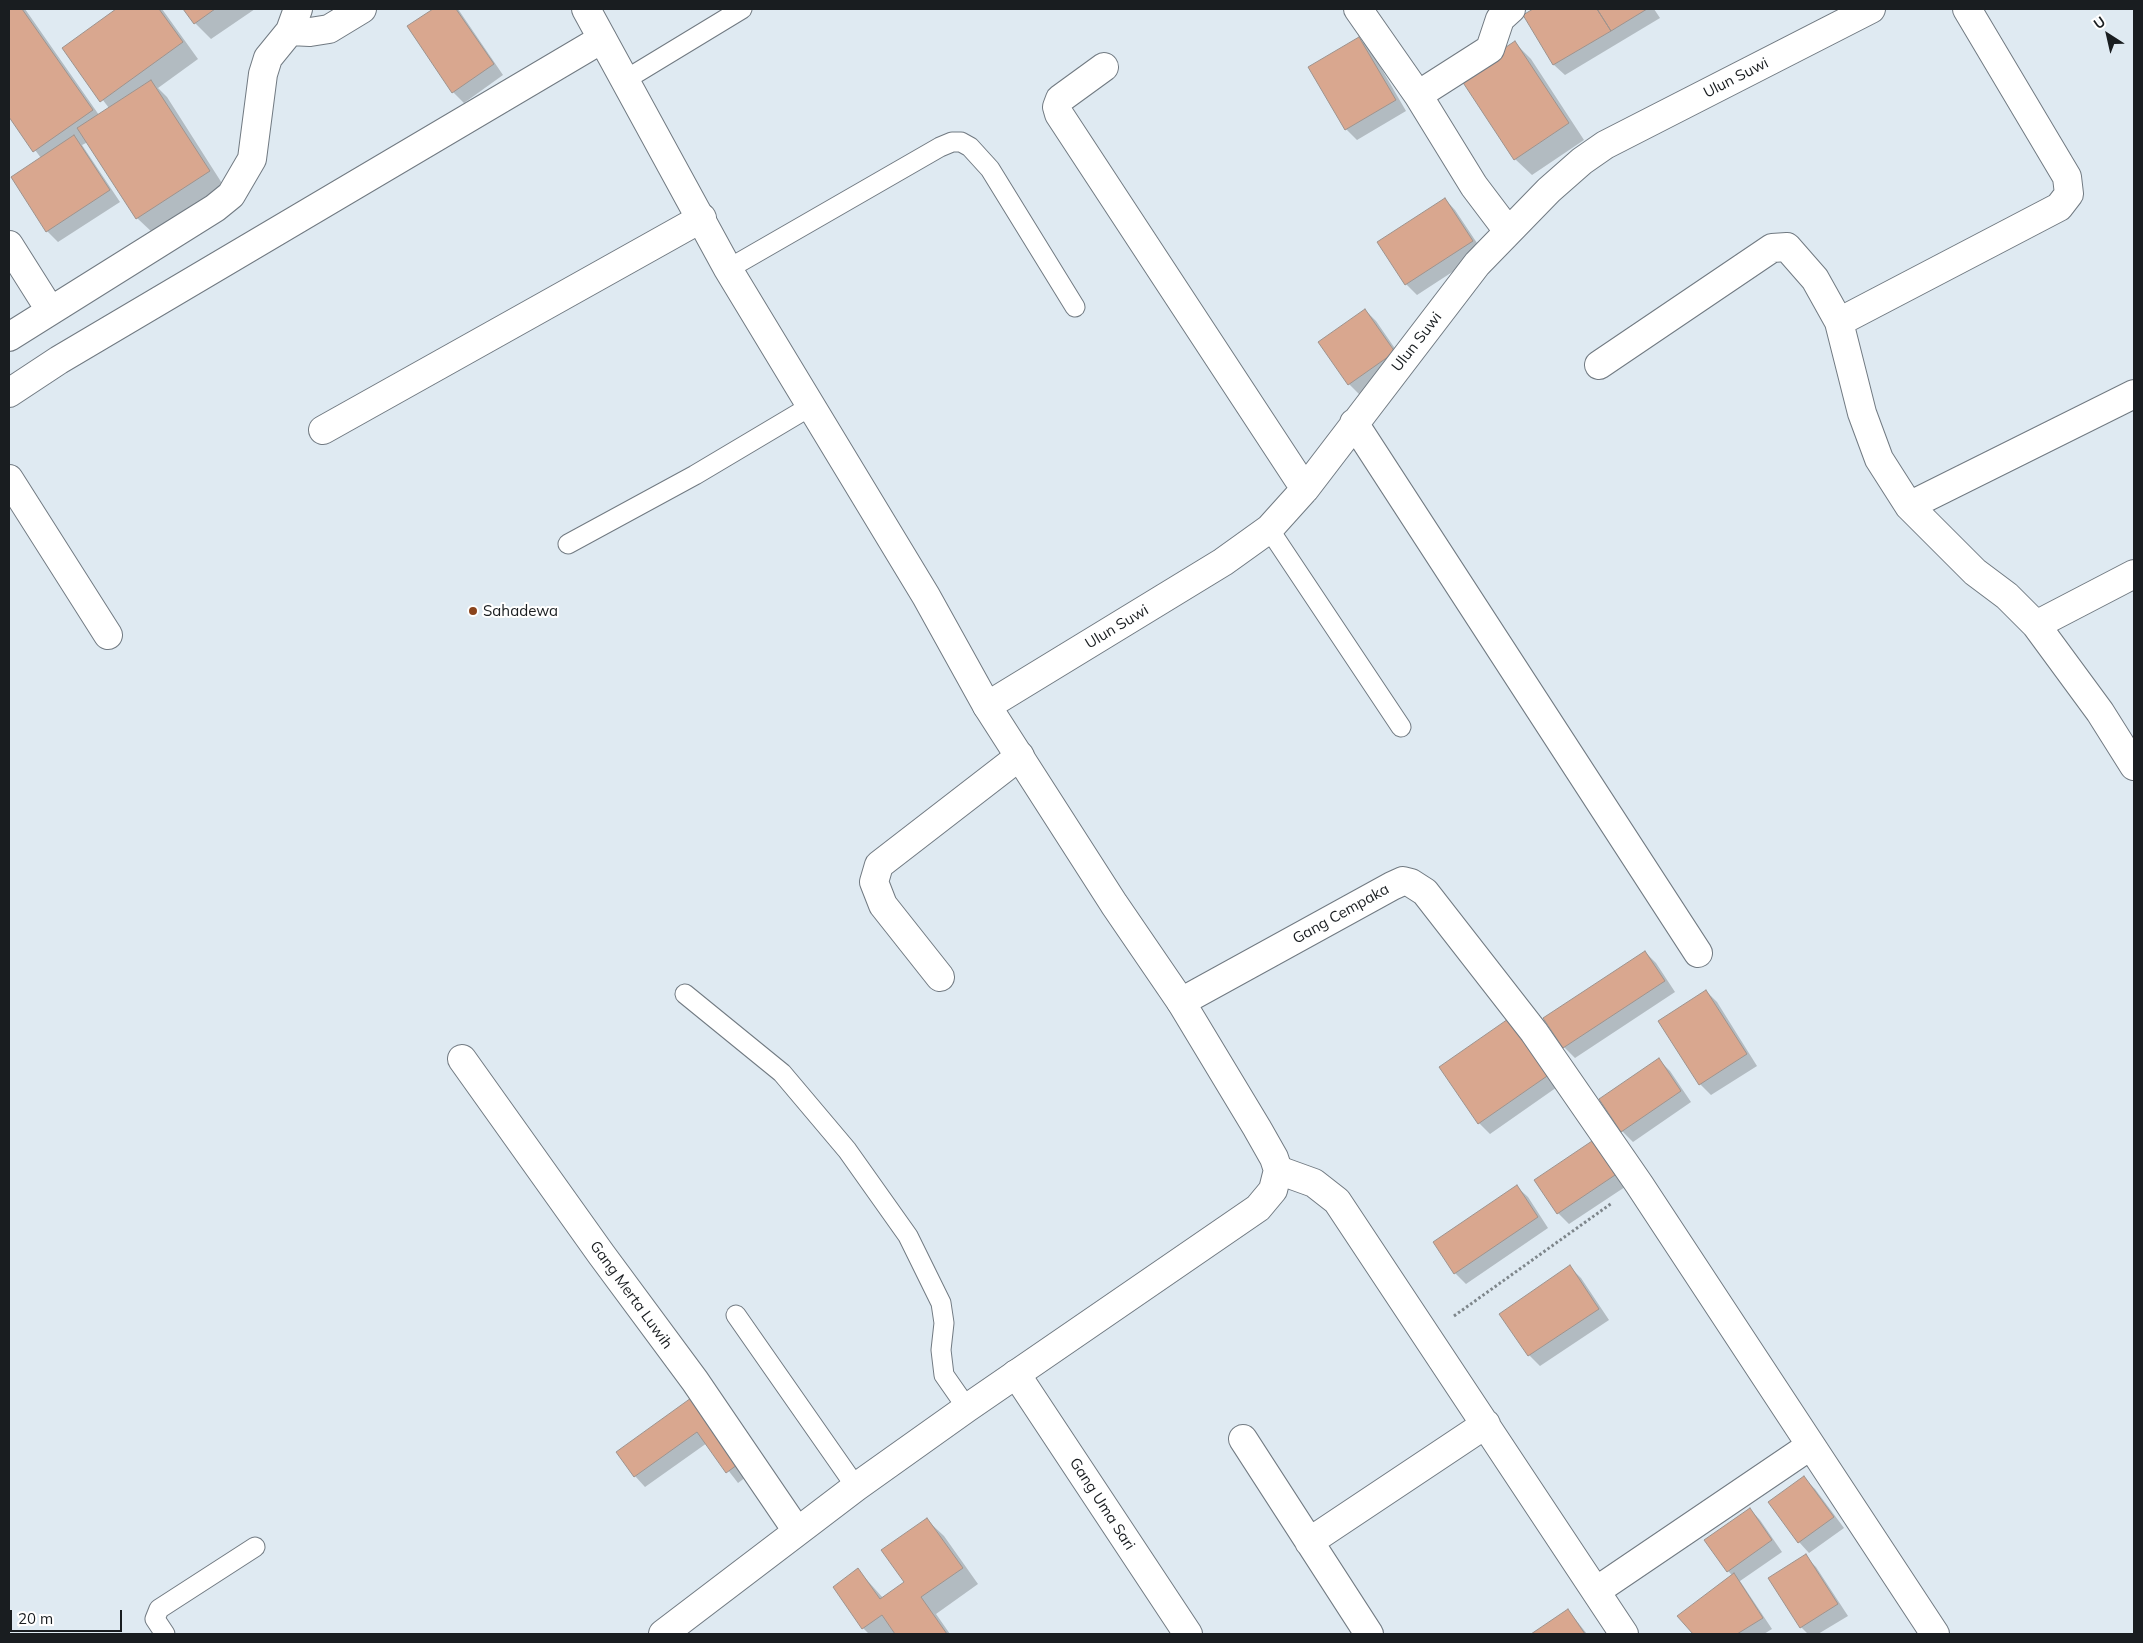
<!DOCTYPE html>
<style>
body{margin:0}
#map{position:relative;width:2143px;height:1643px;overflow:hidden;background:#dfeaf2;font-family:Mulish,sans-serif}
canvas{display:block}
.frame{position:absolute;inset:0;border:10px solid #191d20;pointer-events:none}
.north{position:absolute;left:2083px;top:10px;width:50px;height:50px;-webkit-text-stroke:4px #fff;paint-order:stroke;rotate:325deg;font-size:14px;font-weight:700;line-height:20px;text-align:center;color:#191d20}
.north::after{content:'';display:block;margin:auto;width:18px;height:22px;background:#191d20;clip-path:polygon(50% 0,100% 100%,50% 72%,0 100%)}
.scale{position:absolute;left:10px;top:1610px;width:112px;height:22px;box-sizing:border-box;border:2px solid #191d20;border-top:0;padding-left:6px;font-size:15px;line-height:18px;white-space:nowrap;color:#191d20;-webkit-text-stroke:4px #fff;paint-order:stroke}
</style>
<div id="map">
<canvas width="2143" height="1643"></canvas>
<div class="frame"></div>
<div class="north">U</div>
<div class="scale">20 m</div>
</div>
<script>
const ctx = document.querySelector('canvas').getContext('2d');
ctx.lineJoin = 'round';
function fill(path, color) { ctx.fillStyle = color; ctx.fill(path, 'evenodd'); }
const toPath = rows => new Path2D(rows.map(r => 'M' + r).join(''));
function strokePath(path, color, width, dash) { ctx.strokeStyle = color; ctx.lineWidth = width; ctx.lineCap = dash ? 'butt' : 'round'; ctx.setLineDash(dash || []); ctx.stroke(path); }
function drawText(font, color, halo, rows, align = 'center') {
  ctx.font = font + ' Mulish,sans-serif'; ctx.lineWidth = 4; ctx.setLineDash([]); ctx.textBaseline = 'middle'; ctx.strokeStyle = halo; ctx.fillStyle = color; for (const [text, x, y, turn = 0] of rows) {
    ctx.save(); ctx.translate(x, y); ctx.rotate((+turn || 0) * Math.PI / 180); ctx.textAlign = isNaN(turn) ? turn : align; if (halo) ctx.strokeText(text, 0, 0); ctx.fillText(text, 0, 0); ctx.restore();
  }
}
const shadow = toPath([
 [9,9,25,9,99,115,109,108,63,48,118,9,162,9,198,59,158,88,167,97,225,188,154,234,137,218,88,142,82,145,120,202,58,242,47,231,12,177,41,158,9,115],
 [185,9,255,9,211,39,195,23],
 [435,9,458,9,503,75,464,103,453,92,409,27],
 [1535,9,1654,9,1660,18,1565,75,1554,65,1524,15],
 [1359,38,1370,49,1406,111,1357,140,1346,129],
 [1515,43,1531,59,1584,140,1532,175,1515,159],
 [1445,199,1455,210,1483,252,1417,295,1406,284,1379,242],
 [1365,310,1376,321,1405,363,1360,395,1349,384],
 [1645,952,1656,963,1675,992,1575,1058,1564,1047],
 [1706,991,1717,1002,1757,1066,1711,1095,1700,1084],
 [1511,1019,1560,1085,1490,1134,1479,1123],
 [1659,1060,1670,1071,1691,1102,1633,1142,1622,1131,1601,1100],
 [1601,1137,1634,1181,1569,1224,1558,1213,1536,1180],
 [1517,1187,1528,1197,1548,1228,1466,1284,1455,1273,1434,1242],
 [1570,1267,1581,1278,1609,1320,1540,1366,1529,1355,1501,1314],
 [698,1395,754,1471,738,1483,707,1443,645,1487,635,1476],
 [1804,1478,1815,1489,1844,1528,1809,1553,1799,1542],
 [1750,1509,1760,1520,1782,1552,1740,1581,1772,1629,1764,1634,1694,1634,1679,1616,1733,1576,1728,1571],
 [927,1520,944,1536,978,1584,936,1614,950,1634,869,1634,863,1628,858,1570,883,1598,906,1582],
 [1805,1556,1816,1567,1848,1616,1818,1634,1808,1634,1801,1627,1769,1579],
 [1568,1610,1587,1634,1533,1634]
]);
const building = toPath([
 [9,9,22,9,93,110,33,152,9,117,9,9],
 [116,9,159,9,183,42,100,102,62,48,116,9],
 [183,9,215,9,194,24,183,9],
 [433,9,456,9,494,64,452,93,407,26,433,9],
 [1533,9,1597,9,1611,31,1553,65,1523,15,1533,9],
 [1597,9,1647,9,1611,31,1597,9],
 [1359,37,1396,100,1345,130,1308,67,1359,37],
 [1515,41,1569,123,1514,160,1460,78,1515,41],
 [151,80,210,171,136,219,77,128,151,80],
 [74,135,110,190,46,232,11,177,74,135],
 [1445,198,1473,241,1405,285,1377,242,1445,198],
 [1365,309,1395,352,1348,385,1318,342,1365,309],
 [1645,951,1665,981,1563,1048,1543,1018,1645,951],
 [1706,990,1747,1054,1699,1085,1658,1021,1706,990],
 [1511,1017,1550,1074,1478,1124,1439,1067,1511,1017],
 [1659,1058,1681,1091,1621,1132,1599,1099,1659,1058],
 [1601,1135,1624,1169,1557,1214,1534,1180,1601,1135],
 [1517,1185,1538,1217,1454,1274,1433,1242,1517,1185],
 [1570,1265,1599,1309,1528,1356,1499,1314,1570,1265],
 [698,1393,744,1460,726,1473,697,1432,634,1477,616,1452,698,1393],
 [1804,1476,1834,1517,1798,1543,1768,1502,1804,1476],
 [1750,1508,1772,1540,1727,1572,1704,1540,1750,1508],
 [927,1518,963,1568,921,1597,947,1634,895,1634,882,1615,862,1629,833,1587,858,1568,880,1599,904,1582,881,1550,927,1518],
 [1806,1554,1838,1604,1800,1628,1768,1578,1806,1554],
 [1734,1573,1763,1618,1737,1634,1693,1634,1677,1616,1734,1573],
 [1568,1609,1585,1634,1531,1634,1568,1609]
]);
const path = toPath([
 [1454,1316,1612,1203]
]);
const service = toPath([
 [625,80,742,9],
 [728,269,940,147,952,142,961,142,970,147,990,169,1075,307],
 [1269,529,1401,727],
 [568,544,695,475,811,406],
 [685,994,782,1073,847,1150,908,1236,941,1303,944,1323,941,1350,944,1375,967,1408],
 [736,1315,856,1487],
 [165,1634,155,1619,159,1609,255,1547]
]);
const minor = toPath([
 [1358,9,1418,95,1474,186,1508,231],
 [290,31,310,32,329,29,362,9],
 [1104,67,1060,99,1057,107,1059,114,1305,489],
 [1418,95,1490,49,1500,19,1511,9],
 [9,245,50,310],
 [1839,322,2059,207,2069,194,2067,177,1967,9],
 [9,337,215,208,231,195,252,159,263,74,268,58,290,31,298,9],
 [1599,365,1772,248,1787,247,1815,279,1839,322,1862,413,1879,459,1909,506,1975,572,2007,596,2036,625,2100,712,2134,766],
 [9,393,59,360,602,39],
 [1354,423,1698,953],
 [323,430,702,218],
 [9,479,108,635],
 [1909,506,2134,394],
 [2036,625,2134,574],
 [987,706,1223,562,1269,529,1305,489,1477,264,1549,190,1582,161,1605,145,1871,9],
 [940,977,883,905,874,882,879,865,1020,756],
 [1181,1002,1392,886,1403,881,1411,883,1425,892,1534,1032,1639,1184,1935,1634],
 [462,1059,601,1254,695,1381,797,1531],
 [1278,1170,1314,1183,1337,1201,1624,1634],
 [1016,1374,1188,1634],
 [1243,1439,1369,1634],
 [1309,1542,1486,1424],
 [1596,1591,1810,1446]
]);
const tertiary = toPath([
 [586,9,728,269,926,596,987,706,1114,904,1181,1002,1257,1128,1274,1158,1278,1170,1273,1190,1258,1208,967,1408,856,1487,663,1634]
]);
const markers = [
 [473,611,5,"#8a441c"]
];
const streetNames = [
 ["Ulun Suwi",1736,78,-27],
 ["Ulun Suwi",1417,342,-52],
 ["Ulun Suwi",1117,627,-31],
 ["Gang Cempaka",1341,914,-29],
 ["Gang Merta Luwih",631,1295,54],
 ["Gang Uma Sari",1102,1504,57]
];
const poiNames = [
 ["Sahadewa",483,611]
];
fill(shadow, '#0003');
fill(building, '#d9a78f');
strokePath(building, '#9e938d', 1);
strokePath(service, '#717a82', 21);
strokePath(minor, '#717a82', 30);
strokePath(tertiary, '#717a82', 30);
strokePath(path, '#7e868b', 3, [2.5, 2.5]);
strokePath(service, '#fff', 19);
strokePath(minor, '#fff', 28);
strokePath(tertiary, '#fff', 28);
for (const [x, y, r, color] of markers) { const dot = new Path2D(); dot.arc(x, y, r, 0, 2 * Math.PI); ctx.fillStyle = color; ctx.fill(dot); strokePath(dot, '#fff', 2); }
drawText('15px', '#191d20', '#fff', streetNames);
drawText('15px', '#191d20', '#fff', poiNames, 'left');
</script>
